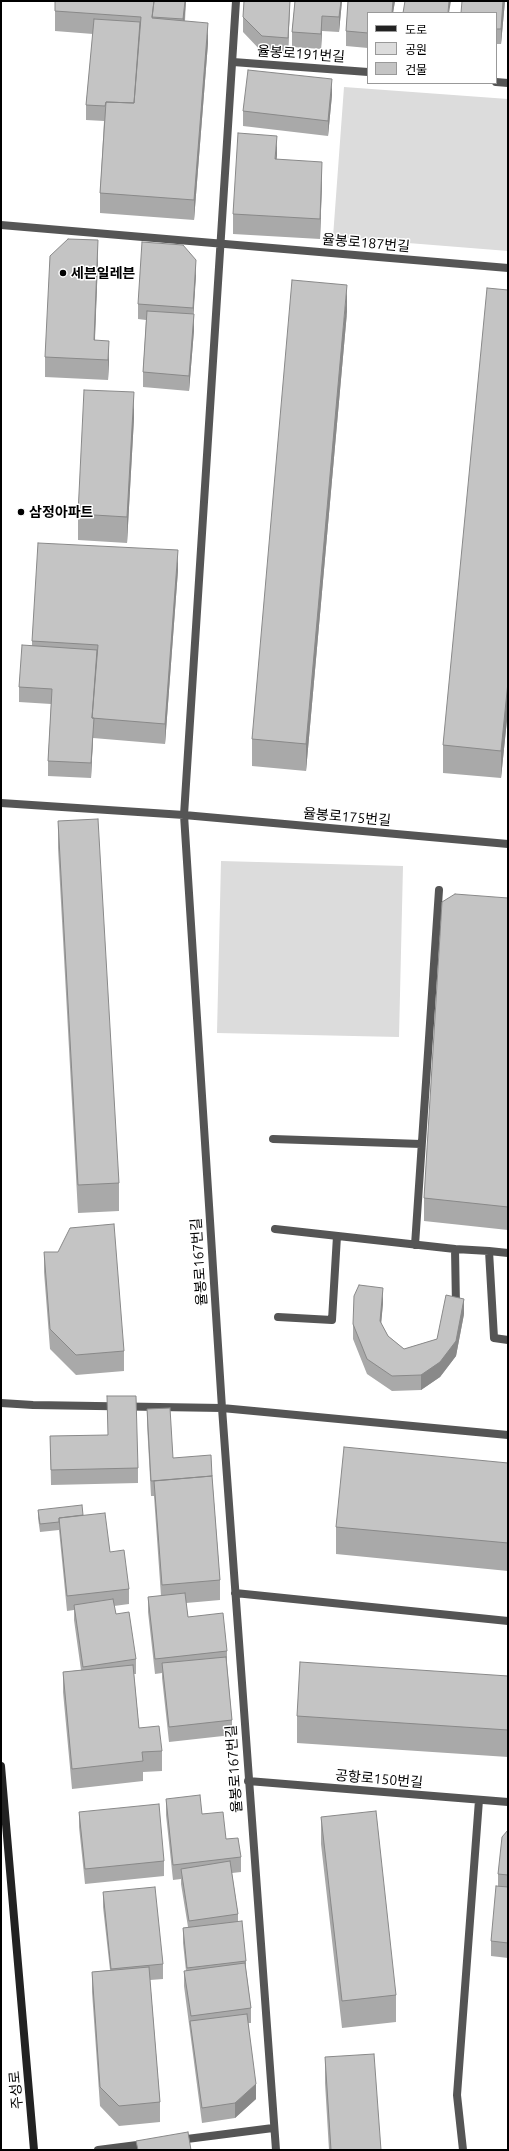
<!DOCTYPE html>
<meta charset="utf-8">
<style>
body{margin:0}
#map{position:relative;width:509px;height:2151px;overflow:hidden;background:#fff;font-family:Ubuntu,"Noto Sans KR",sans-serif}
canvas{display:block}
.frame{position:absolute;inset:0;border:2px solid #000;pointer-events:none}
.legend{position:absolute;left:367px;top:12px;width:130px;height:72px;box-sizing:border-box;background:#fff;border:1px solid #999;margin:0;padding:5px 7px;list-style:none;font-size:12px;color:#000}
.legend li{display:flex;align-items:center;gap:8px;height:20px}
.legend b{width:20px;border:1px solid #999}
</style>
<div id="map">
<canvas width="509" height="2151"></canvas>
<div class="frame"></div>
<ul class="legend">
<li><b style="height:5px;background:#222"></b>도로</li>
<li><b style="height:11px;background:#dcdcdc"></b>공원</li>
<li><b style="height:11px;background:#c4c4c4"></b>건물</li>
</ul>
</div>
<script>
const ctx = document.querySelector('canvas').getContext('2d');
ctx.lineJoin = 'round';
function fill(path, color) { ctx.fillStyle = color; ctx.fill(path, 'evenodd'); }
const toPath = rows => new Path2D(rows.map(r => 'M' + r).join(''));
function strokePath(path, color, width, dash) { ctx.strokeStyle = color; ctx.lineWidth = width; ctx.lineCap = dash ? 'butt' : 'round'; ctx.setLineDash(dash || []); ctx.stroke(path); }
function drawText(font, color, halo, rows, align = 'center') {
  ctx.font = font + ' Ubuntu,"Noto Sans KR",sans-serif'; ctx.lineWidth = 3; ctx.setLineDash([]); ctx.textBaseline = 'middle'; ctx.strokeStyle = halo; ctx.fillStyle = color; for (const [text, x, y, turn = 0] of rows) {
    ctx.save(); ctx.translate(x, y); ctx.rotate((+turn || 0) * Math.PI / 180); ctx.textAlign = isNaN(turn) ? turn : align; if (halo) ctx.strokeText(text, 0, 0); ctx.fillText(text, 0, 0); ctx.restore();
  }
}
const green = toPath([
 [344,87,508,99,508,251,333,237],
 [221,861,403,866,399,1037,217,1033]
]);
const lane = toPath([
 [273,1139,421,1144],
 [275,1229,455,1249],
 [415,1245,439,890],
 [508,1253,489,1251,494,1338,508,1340],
 [456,1306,455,1249,489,1251],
 [278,1317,332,1320,337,1236]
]);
const street = toPath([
 [236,1,184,815,222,1408,276,2150],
 [233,62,368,72],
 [496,82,508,83],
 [1,225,508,268],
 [1,803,184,815,508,844],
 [1,1403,33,1405,222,1408,508,1435],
 [235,1593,508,1621],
 [248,1781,508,1802],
 [179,2140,273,2128],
 [98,2150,145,2144],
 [463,2150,457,2095,479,1800]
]);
const secondary = toPath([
 [1,1766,34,2150]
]);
const wall = toPath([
 [55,1,186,1,185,21,208,43,194,220,100,213,100,193,104,121,86,120,86,105,93,34,55,31],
 [290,1,288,53,262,52,243,32,243,17],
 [295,1,342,1,339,32,322,31,321,49,292,47,292,32],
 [348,1,395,1,393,13,368,13,368,48,346,46,346,31],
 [462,1,505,1,501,44,496,44,496,13],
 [332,95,328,136,243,126,243,111],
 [277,159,322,182,320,239,233,234,233,214],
 [98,260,95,340,109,361,108,380,45,377,45,357],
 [196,275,193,314,194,330,189,391,143,387,143,372,146,320,138,319,138,304],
 [508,290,508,710,501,778,443,773,443,745],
 [347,312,306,771,252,766,252,739],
 [134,418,127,543,78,540,78,514],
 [178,570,165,744,93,738,91,778,48,776,48,761,51,704,19,702,19,687,32,646,32,641],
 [58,821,119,1183,119,1211,78,1213,58,848],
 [508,898,508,1230,424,1221,424,1198],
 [44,1252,124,1351,124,1371,76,1375,50,1349,44,1272],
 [383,1303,381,1323,388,1336,404,1349,437,1339,464,1314,456,1356,440,1377,421,1390,392,1391,367,1374,353,1339,353,1324],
 [147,1409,173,1458,212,1476,220,1580,220,1600,186,1603,188,1617,227,1651,227,1664,232,1720,232,1735,169,1742,162,1678,162,1673,155,1674,148,1612,148,1597,161,1596,154,1496,151,1496,147,1424],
 [50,1436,138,1468,138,1483,51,1485],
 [508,1463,508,1571,336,1554,336,1527],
 [38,1510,83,1515,110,1552,129,1589,129,1604,114,1606,116,1614,136,1659,136,1674,134,1674,139,1728,162,1751,162,1771,143,1772,143,1781,72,1789,63,1692,63,1672,81,1670,74,1620,74,1610,67,1611,59,1530,40,1532,38,1518],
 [508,1676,508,1757,297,1743,297,1716],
 [166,1799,202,1814,226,1839,241,1857,241,1872,232,1873,238,1914,238,1922,246,1961,246,1969,251,2008,251,2023,248,2023,256,2099,235,2118,202,2123,184,1986,184,1971,186,1971,183,1943,183,1928,188,1927,181,1884,181,1879,173,1880,166,1815],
 [79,1812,164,1861,164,1876,85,1884,79,1827],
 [321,1817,396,1995,396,2022,342,2028,321,1844],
 [508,1830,508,1958,491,1956,491,1941,498,1886,498,1874],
 [103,1892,163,1964,163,1979,150,1980,160,2102,160,2122,119,2126,100,2106,92,1992,92,1972,110,1970,103,1907],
 [325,2057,381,2150,329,2150,325,2083]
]);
const shadedWall = toPath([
 [185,1,186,1,183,35,183,19],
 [290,1,288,53,288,38],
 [341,1,342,1,339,32,339,17],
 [393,1,395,1,393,13,392,13],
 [449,1,451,1,449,13,448,13],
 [503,1,505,1,501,44,501,29],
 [322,16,322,31,321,49,321,34],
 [208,23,208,43,194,220,194,200],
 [332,79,332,95,328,136,328,121],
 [277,136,277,156,275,179,275,159],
 [322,162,322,182,320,239,320,219],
 [98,240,98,260,94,360,94,340],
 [196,260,196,275,193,323,193,308],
 [347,285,347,312,306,771,306,744],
 [194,314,194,330,189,391,189,376],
 [109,341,109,361,108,380,108,360],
 [134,392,134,418,127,543,127,517],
 [178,550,178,570,165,744,165,724],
 [508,682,508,710,501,778,501,751],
 [92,738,93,738,91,778,91,763],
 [383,1288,383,1303,380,1336,380,1321],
 [464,1299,464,1314,456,1356,440,1377,421,1390,421,1375],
 [256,2084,256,2099,235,2118,235,2103]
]);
const building = toPath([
 [55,1,154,1,152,18,208,23,194,200,100,193,106,102,134,103,141,17,55,11,55,1],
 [154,1,185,1,183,19,152,17,154,1],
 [244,1,290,1,288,38,262,36,243,17,244,1],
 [295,1,341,1,339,17,322,16,321,34,292,32,295,1],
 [348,1,393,1,392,13,368,13,368,33,346,31,348,1],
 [405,1,449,1,448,13,403,13,405,1],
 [462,1,503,1,501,29,496,29,496,13,461,13,462,1],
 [94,19,140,22,134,103,106,102,105,106,86,105,94,19],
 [248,70,332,79,328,121,243,111,248,70],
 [238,133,277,136,275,159,322,162,320,219,233,214,238,133],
 [68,239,98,240,94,340,109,341,108,360,45,357,50,256,68,239],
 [142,242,183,245,196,260,193,308,138,304,142,242],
 [292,280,347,285,306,744,252,739,292,280],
 [487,288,508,290,508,682,501,751,443,745,487,288],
 [147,311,194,314,189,376,143,372,147,311],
 [84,390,134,392,127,517,78,514,84,390],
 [38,543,178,550,165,724,92,718,98,645,32,641,38,543],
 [22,645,97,650,92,718,94,718,91,763,48,761,52,689,19,687,22,645],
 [98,819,119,1183,78,1185,58,821,98,819],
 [455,894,508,898,508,1207,424,1198,442,902,455,894],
 [114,1224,124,1351,76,1355,50,1329,44,1252,58,1252,70,1228,114,1224],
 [359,1285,383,1288,380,1321,388,1336,404,1349,437,1339,446,1295,464,1299,456,1341,440,1362,421,1375,392,1376,367,1359,353,1324,354,1296,359,1285],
 [107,1396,136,1396,138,1468,51,1470,50,1436,108,1435,107,1396],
 [170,1408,173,1458,211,1455,212,1476,151,1481,147,1409,170,1408],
 [344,1447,508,1463,508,1543,336,1527,344,1447],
 [212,1476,220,1580,162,1585,154,1481,212,1476],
 [82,1505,83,1515,59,1518,59,1522,40,1524,38,1510,82,1505],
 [105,1513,110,1552,124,1550,129,1589,67,1596,59,1518,105,1513],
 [185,1593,188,1617,223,1613,227,1651,155,1659,148,1597,185,1593],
 [113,1599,116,1614,129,1612,136,1659,83,1667,74,1605,113,1599],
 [226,1657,232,1720,169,1727,162,1663,226,1657],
 [300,1662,508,1676,508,1730,297,1716,300,1662],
 [133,1665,139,1728,159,1726,162,1751,142,1752,143,1761,72,1769,63,1672,133,1665],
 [200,1795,202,1814,223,1812,226,1839,238,1838,241,1857,173,1865,166,1799,200,1795],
 [159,1804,164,1861,85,1869,79,1812,159,1804],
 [376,1811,396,1995,342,2001,321,1817,376,1811],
 [508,1830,508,1875,498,1874,502,1837,508,1830],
 [230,1861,238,1914,189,1921,181,1869,230,1861],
 [496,1886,508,1887,508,1943,491,1941,496,1886],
 [155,1887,163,1964,111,1969,103,1892,155,1887],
 [242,1921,246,1961,187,1968,183,1928,242,1921],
 [245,1963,251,2008,191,2016,184,1971,245,1963],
 [149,1967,160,2102,119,2106,100,2087,92,1972,149,1967],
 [247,2014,256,2084,235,2103,202,2108,190,2021,247,2014],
 [374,2054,381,2150,331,2150,325,2057,374,2054],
 [188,2132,191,2150,138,2150,136,2141,188,2132]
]);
const markers = [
 [63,273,4,"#000"],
 [21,512,4,"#000"]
];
const streetNames = [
 ["율봉로191번길",301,54,4],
 ["율봉로187번길",366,243,5],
 ["율봉로175번길",347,817,5],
 ["율봉로167번길",199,1262,-94],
 ["율봉로167번길",234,1769,-94],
 ["공항로150번길",379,1779,5],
 ["주성로",16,2090,-95]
];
const poiNames = [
 ["세븐일레븐",71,273],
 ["삼정아파트",29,512]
];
fill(green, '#dcdcdc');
strokePath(lane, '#555', 8);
strokePath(street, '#555', 8);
strokePath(secondary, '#222', 8);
fill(wall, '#a9a9a9');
fill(shadedWall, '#898989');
fill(building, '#c4c4c4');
strokePath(building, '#898989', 1);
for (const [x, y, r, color] of markers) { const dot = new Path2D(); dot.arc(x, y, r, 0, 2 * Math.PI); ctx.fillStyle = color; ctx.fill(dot); strokePath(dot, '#fff', 1.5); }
drawText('14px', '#000', '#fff', streetNames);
drawText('bold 14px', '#000', '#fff', poiNames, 'left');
</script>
